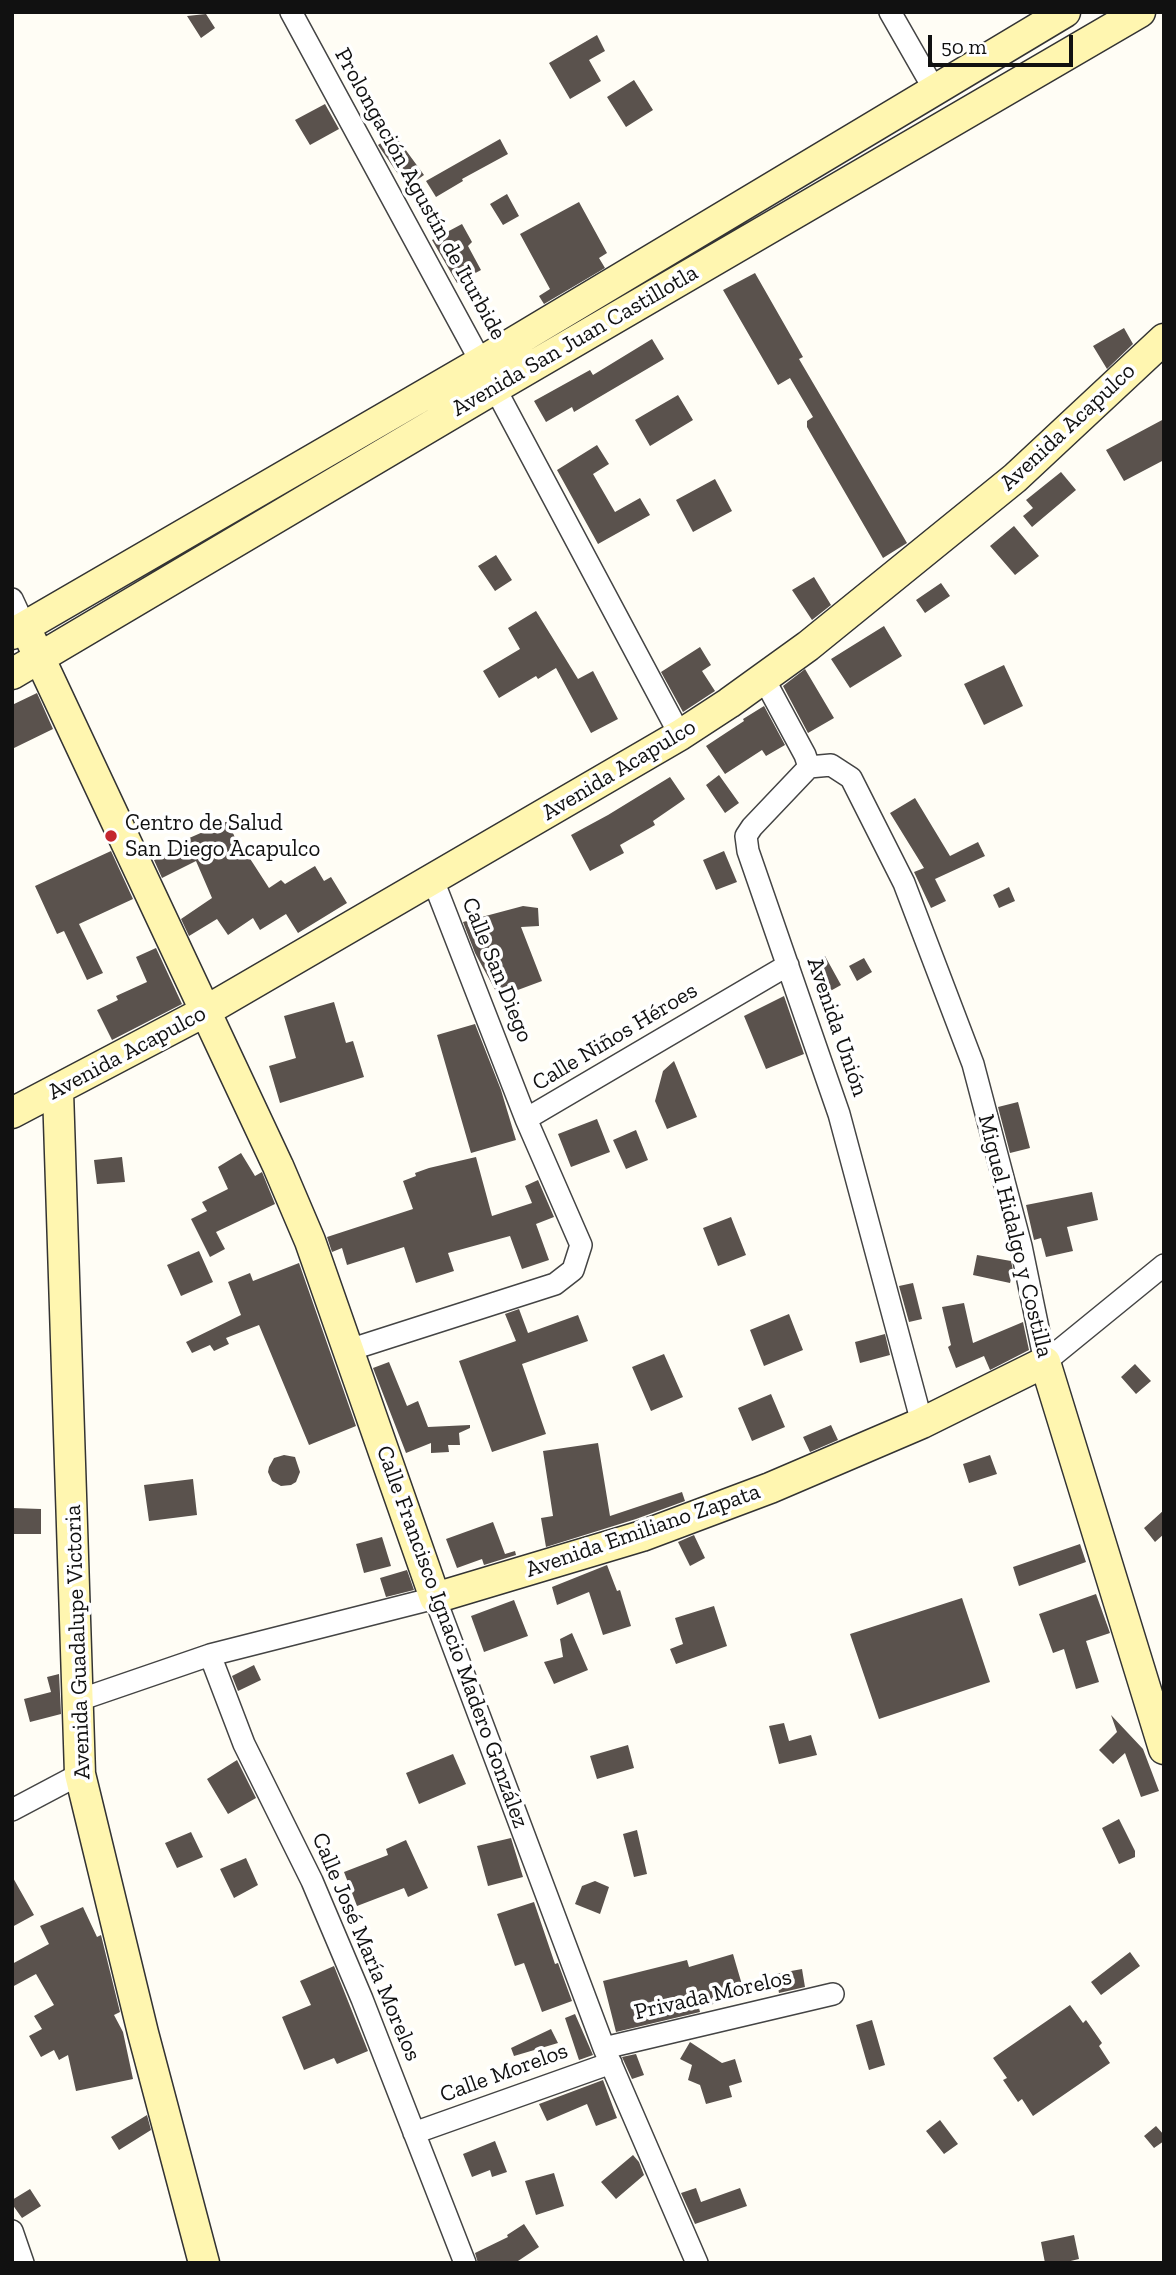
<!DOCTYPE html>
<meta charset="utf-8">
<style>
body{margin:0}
#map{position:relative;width:1176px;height:2275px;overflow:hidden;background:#fffdf5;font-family:"Zilla Slab",serif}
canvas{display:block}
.frame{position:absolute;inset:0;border:14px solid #111;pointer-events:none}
.scale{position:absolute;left:928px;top:35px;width:145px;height:32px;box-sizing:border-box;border:4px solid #111;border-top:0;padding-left:9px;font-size:21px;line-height:24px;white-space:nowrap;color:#111;-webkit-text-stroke:5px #fff;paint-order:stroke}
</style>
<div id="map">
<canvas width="1176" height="2275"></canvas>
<div class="frame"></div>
<div class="scale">50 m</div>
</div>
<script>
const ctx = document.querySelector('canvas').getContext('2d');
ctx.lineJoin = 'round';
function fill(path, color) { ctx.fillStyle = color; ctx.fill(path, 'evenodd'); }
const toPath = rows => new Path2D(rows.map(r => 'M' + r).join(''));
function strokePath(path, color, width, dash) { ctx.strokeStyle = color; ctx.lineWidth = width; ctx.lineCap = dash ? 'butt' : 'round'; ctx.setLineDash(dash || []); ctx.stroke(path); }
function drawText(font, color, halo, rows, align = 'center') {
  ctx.font = font + ' "Zilla Slab",serif'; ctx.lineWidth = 7; ctx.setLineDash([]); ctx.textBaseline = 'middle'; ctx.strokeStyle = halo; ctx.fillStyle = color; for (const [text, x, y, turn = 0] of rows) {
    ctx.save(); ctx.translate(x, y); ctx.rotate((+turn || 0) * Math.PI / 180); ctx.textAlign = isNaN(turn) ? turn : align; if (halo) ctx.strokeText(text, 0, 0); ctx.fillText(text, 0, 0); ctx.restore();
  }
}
const building = toPath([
 [206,14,215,28,201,38,187,16],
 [597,35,605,51,589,60,601,81,570,99,549,63],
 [634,80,653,110,626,127,607,97],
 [325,104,339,129,310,145,295,120],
 [394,134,424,175,407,187,378,145],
 [500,139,508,154,462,179,463,181,436,197,426,181],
 [507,194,519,216,503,225,490,204],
 [579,202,607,253,599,258,605,268,544,304,539,296,550,289,520,234],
 [462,224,472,242,468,246,481,270,457,283,432,240],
 [755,273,803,357,799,359,907,543,883,558,807,427,807,421,813,417,790,378,778,385,723,290],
 [1124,328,1133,344,1107,369,1093,346],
 [652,339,664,359,574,412,572,407,546,422,534,401,590,370,593,375],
 [678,395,693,420,650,446,635,420],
 [1164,419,1164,460,1124,481,1106,450],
 [597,445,609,464,593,474,615,512,640,498,650,515,598,544,557,470],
 [1061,472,1076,490,1032,527,1023,516,1033,508,1026,500],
 [715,479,732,511,693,532,676,500],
 [1014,526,1039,556,1015,575,990,546],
 [496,555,512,580,495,591,478,566],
 [814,577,831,605,812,620,792,590],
 [941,583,950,596,925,613,916,600],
 [536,611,578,679,593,671,618,719,591,733,556,668,538,679,536,676,499,698,483,671,520,649,508,628],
 [884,626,902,656,850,688,831,659],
 [700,647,711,665,702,671,715,691,683,712,661,672],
 [1004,665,1023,706,984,725,964,684],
 [805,669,834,718,808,733,783,686],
 [37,693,53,729,12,749,12,705],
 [764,706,785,745,766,756,762,750,725,774,706,746,744,721,743,719],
 [719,775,739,803,725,813,706,785],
 [670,777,685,799,653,821,655,825,620,845,624,853,590,871,571,835,608,815],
 [915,798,950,856,978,842,985,856,935,879,946,901,931,908,914,872,924,868,890,813],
 [228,821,243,857,247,854,269,888,281,880,285,884,315,866,324,881,331,877,347,903,298,933,286,914,260,930,253,918,228,935,217,919,189,936,181,919,212,898,196,861,162,878,154,860,189,843,187,839],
 [111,851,133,899,79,924,103,973,87,980,64,931,57,934,35,886],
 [724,851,737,882,716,890,703,860],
 [1009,887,1015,901,999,908,993,895],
 [523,906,538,908,539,926,521,927,542,981,499,997,475,953,463,922],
 [156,948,182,1004,112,1040,97,1010,118,1000,116,996,147,982,136,957],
 [825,956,841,985,825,994,810,964],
 [864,958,872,972,857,981,849,966],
 [784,996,804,1054,766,1069,744,1016],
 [334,1002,346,1043,353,1041,364,1077,280,1103,269,1066,296,1058,284,1016],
 [475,1024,501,1090,516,1140,471,1153,437,1035],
 [674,1061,697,1117,667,1129,655,1101,663,1071],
 [1018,1102,1030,1148,1010,1153,998,1107],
 [597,1119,610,1152,571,1167,558,1134],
 [636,1130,648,1160,626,1169,613,1140],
 [241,1153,255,1176,262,1172,275,1204,216,1232,225,1249,210,1257,191,1219,207,1211,202,1202,228,1189,218,1167],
 [122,1157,125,1182,97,1184,94,1160],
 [476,1157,492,1216,532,1203,525,1186,538,1180,554,1217,536,1224,549,1260,522,1269,510,1236,448,1253,454,1271,416,1283,404,1247,347,1265,342,1248,332,1252,327,1237,413,1209,403,1181,416,1176,415,1173,429,1168],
 [1092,1192,1098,1220,1067,1227,1073,1251,1046,1257,1041,1238,1034,1240,1026,1205],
 [731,1217,746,1255,718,1266,703,1228],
 [199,1251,213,1282,181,1296,167,1265],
 [977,1255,1011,1261,1013,1270,1010,1283,973,1275],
 [299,1263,356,1426,309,1445,259,1325,226,1338,229,1344,214,1351,210,1345,192,1353,186,1342,241,1315,228,1282,250,1273,253,1281],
 [913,1283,922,1319,909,1322,899,1286],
 [964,1303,973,1343,1023,1322,1029,1350,990,1370,984,1356,956,1368,948,1347,951,1345,942,1307],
 [519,1309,528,1333,578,1315,588,1341,522,1364,546,1434,492,1452,459,1361,516,1341,505,1314],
 [789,1314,803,1350,764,1366,750,1330],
 [885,1334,890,1355,860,1363,855,1342],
 [664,1354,683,1397,651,1411,632,1367],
 [389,1362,407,1406,418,1401,428,1427,470,1425,470,1428,459,1433,460,1445,448,1445,449,1452,431,1453,431,1443,406,1453,373,1368],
 [1135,1364,1151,1381,1136,1394,1121,1377],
 [771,1394,785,1427,752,1441,738,1408],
 [831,1425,838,1440,810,1452,803,1437],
 [598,1443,610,1516,682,1492,685,1501,636,1519,546,1547,541,1518,553,1516,543,1451],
 [284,1455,295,1457,300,1472,296,1482,291,1485,281,1486,272,1481,268,1472,269,1467,274,1458],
 [990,1455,997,1474,969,1483,963,1464],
 [193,1479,197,1515,149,1521,144,1485],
 [12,1508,41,1509,41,1534,12,1534],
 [1164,1510,1164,1534,1155,1542,1144,1528],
 [493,1522,505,1554,515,1551,516,1555,484,1565,482,1559,457,1568,446,1539],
 [694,1535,705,1558,690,1566,678,1542],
 [382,1537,391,1566,364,1573,356,1544],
 [1080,1544,1086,1562,1019,1586,1013,1567],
 [607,1565,617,1591,620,1590,631,1626,603,1635,589,1592,557,1605,552,1587],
 [407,1570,414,1590,386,1597,380,1578],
 [1096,1594,1110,1633,1086,1641,1099,1682,1076,1689,1064,1649,1053,1653,1039,1614],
 [962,1598,990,1682,879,1719,850,1634],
 [514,1600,528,1636,484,1652,471,1616],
 [714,1606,727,1646,676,1664,670,1649,683,1644,675,1618],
 [572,1633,588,1670,554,1684,544,1662,563,1657,560,1639],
 [254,1665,261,1680,238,1691,232,1676],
 [59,1674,61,1714,30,1722,24,1699,51,1692,47,1677],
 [1111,1715,1143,1749,1159,1791,1141,1797,1125,1753,1113,1764,1099,1750,1117,1732],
 [784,1723,789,1741,811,1735,817,1755,779,1764,769,1726],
 [628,1745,634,1768,597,1779,590,1756],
 [453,1754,466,1784,419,1804,406,1773],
 [237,1760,256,1798,228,1814,207,1779],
 [1119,1819,1135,1851,1135,1857,1119,1864,1102,1828],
 [637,1830,647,1874,634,1877,623,1834],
 [191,1832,203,1857,177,1868,165,1843],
 [511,1838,523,1877,488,1886,477,1846],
 [406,1840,428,1888,408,1897,404,1888,357,1906,344,1872,388,1855,386,1849],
 [246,1858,258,1885,234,1898,220,1869],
 [12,1876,34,1915,12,1927],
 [595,1881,609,1887,600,1914,575,1904,582,1886],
 [534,1902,555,1964,558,1963,572,2001,542,2012,524,1963,515,1966,497,1914],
 [83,1907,97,1937,101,1935,120,2012,114,2015,123,2032,133,2079,76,2091,68,2055,59,2060,54,2050,41,2057,29,2036,42,2029,34,2016,54,2005,36,1974,12,1987,12,1964,49,1944,40,1926],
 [1130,1952,1140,1966,1101,1995,1091,1982],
 [733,1954,745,1995,699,2008,700,2012,616,2032,603,1981,687,1960,689,1967],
 [334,1966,368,2051,337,2064,334,2058,304,2070,282,2017,311,2005,300,1981],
 [802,1969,805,1987,779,1993,775,1974],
 [1070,2005,1083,2023,1086,2020,1102,2043,1099,2046,1110,2063,1033,2116,1022,2099,1018,2102,1003,2080,1007,2078,993,2058],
 [575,2014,593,2055,579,2060,565,2018],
 [872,2020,885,2065,869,2070,856,2025],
 [551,2029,558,2043,514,2056,511,2048],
 [690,2042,722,2063,735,2059,742,2082,729,2086,732,2097,706,2104,700,2085,688,2080,692,2065,680,2059],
 [636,2054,644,2075,632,2079,622,2057],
 [603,2080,617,2118,596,2126,587,2104,547,2121,539,2104],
 [147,2115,151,2130,119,2150,111,2137],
 [940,2120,958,2144,944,2154,926,2131],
 [1156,2126,1164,2135,1164,2141,1154,2148,1144,2136],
 [495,2141,507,2172,492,2177,490,2170,472,2177,463,2154],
 [633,2155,639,2162,644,2175,616,2199,601,2182],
 [554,2173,564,2206,536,2215,525,2181],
 [696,2188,701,2202,740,2188,747,2206,695,2224,681,2193],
 [30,2189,41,2206,22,2218,12,2204,12,2200],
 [524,2224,539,2247,515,2263,478,2263,475,2253,508,2237,507,2235],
 [1074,2235,1079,2259,1062,2263,1045,2263,1041,2242]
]);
const street = toPath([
 [291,12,481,362,680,735],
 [890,12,934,89],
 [12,599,25,627],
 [764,679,805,755,809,767],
 [809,767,831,765,851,778,904,883,973,1064,1021,1246,1045,1362,1164,1265],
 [809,767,752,827,746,836,748,851,839,1114,922,1423],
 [526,1119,788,965],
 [349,1350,555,1284,573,1270,581,1245,526,1119,433,880],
 [210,1655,244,1744,312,1881,362,1999,465,2263],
 [79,1700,210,1655,435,1598,604,2048,697,2263],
 [12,1810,80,1774],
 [604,2048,833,1994],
 [414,2133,611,2063],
 [12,2231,23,2263]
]);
const secondary = toPath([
 [25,627,278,1166,310,1241,435,1598,642,1536,770,1488,922,1423,1045,1362,1164,1749],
 [12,634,481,362,1065,12],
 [12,674,495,388,1140,12],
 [58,1091,80,1774,143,2033,204,2263],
 [12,1113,204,1012,680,735,729,703,808,646,1015,478,1164,339]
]);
const markers = [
 [111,836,7,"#c4262e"]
];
const streetNames = [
 ["Prolongación Agustín de Iturbide",420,194,61],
 ["Avenida San Juan Castillotla",575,341,-30],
 ["Avenida Acapulco",1068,427,-43],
 ["Avenida Acapulco",619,770,-31],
 ["Calle San Diego",497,970,68],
 ["Avenida Unión",837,1027,71],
 ["Calle Niños Héroes",615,1037,-31],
 ["Avenida Acapulco",127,1053,-28],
 ["Miguel Hidalgo y Costilla",1015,1236,76],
 ["Avenida Emiliano Zapata",643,1531,-19],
 ["Calle Francisco Ignacio Madero González",452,1637,70],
 ["Avenida Guadalupe Victoria",78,1642,-92],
 ["Calle José María Morelos",366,1947,67],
 ["Privada Morelos",713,1995,-13],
 ["Calle Morelos",504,2073,-20]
];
const poiNames = [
 ["Centro de Salud",125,823],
 ["San Diego Acapulco",125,849]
];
fill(building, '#5a524d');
strokePath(street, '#444', 24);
strokePath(secondary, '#333', 33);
strokePath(street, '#fff', 21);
strokePath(secondary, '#fff6b0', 30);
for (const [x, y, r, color] of markers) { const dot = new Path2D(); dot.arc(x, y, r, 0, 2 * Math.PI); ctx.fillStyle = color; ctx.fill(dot); strokePath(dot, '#fff', 2.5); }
drawText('23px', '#111', '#fff', streetNames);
drawText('23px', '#111', '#fff', poiNames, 'left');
</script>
